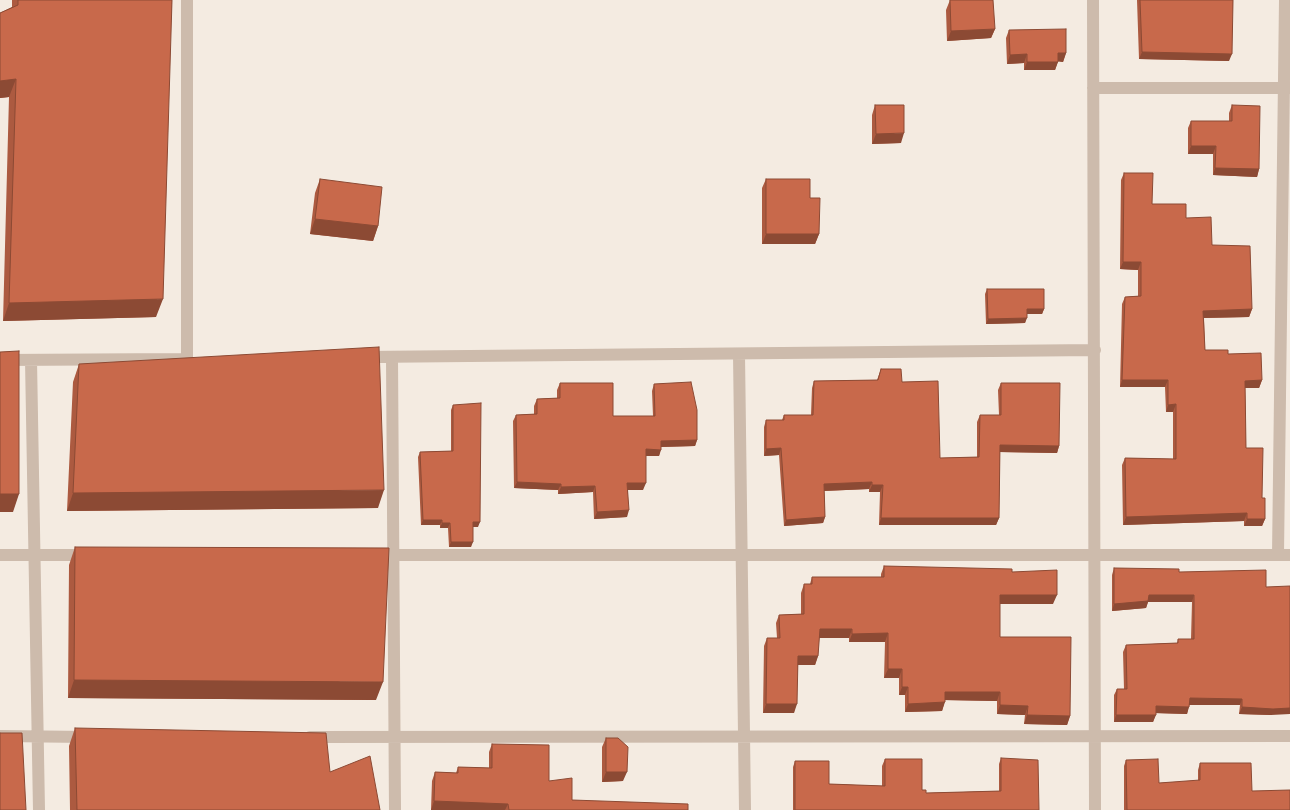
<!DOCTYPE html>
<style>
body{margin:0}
canvas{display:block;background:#f4ebe1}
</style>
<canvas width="1290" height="810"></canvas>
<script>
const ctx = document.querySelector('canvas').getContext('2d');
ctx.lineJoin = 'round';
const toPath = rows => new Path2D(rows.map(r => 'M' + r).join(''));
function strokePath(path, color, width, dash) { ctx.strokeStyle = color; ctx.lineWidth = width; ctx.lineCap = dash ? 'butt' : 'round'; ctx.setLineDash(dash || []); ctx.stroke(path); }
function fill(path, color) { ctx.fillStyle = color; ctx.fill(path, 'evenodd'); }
const minor = toPath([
 [187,0,187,359],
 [1093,0,1095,810],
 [1093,88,1290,88],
 [739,354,745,810],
 [365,357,1095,350],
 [392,357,395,810],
 [0,360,182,359],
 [31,360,39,810],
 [0,555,90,555],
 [373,555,1290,555],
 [1278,555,1285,0],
 [0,736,88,737],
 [310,737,1290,736]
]);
const wall = toPath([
 [12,0,172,0,156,317,3,321,9,97,0,98,0,13,12,7],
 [950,0,995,29,991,38,947,41,946,10],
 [1137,0,1233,0,1229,61,1139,59],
 [1009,30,1066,53,1063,62,1058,61,1055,70,1024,70,1024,63,1007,64,1006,38],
 [875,105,901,143,872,144,872,115],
 [1232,105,1259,169,1257,177,1213,175,1213,154,1188,154,1188,128,1191,121,1229,121,1229,113],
 [1124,173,1152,204,1186,218,1212,245,1252,309,1249,317,1204,318,1205,350,1228,354,1262,380,1259,388,1245,388,1246,448,1262,498,1265,519,1262,526,1244,526,1244,521,1123,525,1122,465,1125,458,1173,459,1173,412,1166,412,1165,387,1120,387,1122,304,1125,297,1138,296,1138,270,1120,269,1121,180],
 [320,179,378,226,373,241,310,234,315,193],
 [766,179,810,198,819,234,815,244,762,244,762,188],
 [987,289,1044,309,1042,314,1027,314,1025,323,986,324,985,294],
 [79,364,378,508,67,511,73,382],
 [881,369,902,382,940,458,977,457,977,422,980,415,999,415,998,390,1001,383,1059,446,1057,453,1000,452,999,518,996,525,879,525,880,492,869,492,869,489,824,491,825,517,823,523,784,526,779,455,764,456,764,427,766,420,782,420,784,415,811,415,812,388,814,381,877,380],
 [560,383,613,416,653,416,652,391,654,384,697,440,695,446,661,447,659,456,646,456,643,490,628,490,627,517,594,519,593,492,558,494,558,490,514,488,513,421,516,415,534,414,534,406,537,399,557,398,557,390],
 [453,405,478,527,473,527,471,547,449,547,448,528,440,528,440,525,421,525,418,457,420,452,451,451,451,410],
 [75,547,376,700,68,698,69,565],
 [884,566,1012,572,1053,604,1000,604,1000,637,1070,716,1067,725,1024,724,1025,715,997,714,997,701,945,700,942,711,905,712,905,695,899,695,899,678,884,678,885,642,849,642,849,638,819,638,818,656,815,665,798,665,794,713,763,713,764,646,767,638,777,638,776,623,779,615,801,614,801,593,804,584,810,584,812,577,881,577,881,574],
 [1114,568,1179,572,1266,587,1271,715,1239,714,1240,705,1189,705,1187,714,1156,713,1153,722,1114,722,1114,695,1117,689,1124,689,1123,652,1126,645,1177,643,1178,639,1191,639,1192,602,1148,602,1146,608,1112,611,1112,575],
 [75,728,330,772,380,810,70,810,69,746],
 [606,738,623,781,602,782,602,747],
 [492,744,549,781,572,800,688,810,431,810,432,781,435,772,456,773,458,767,489,768,489,752],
 [1001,758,1039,810,793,810,793,767,795,761,829,784,882,786,882,766,885,759,926,793,999,791,999,764],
 [1126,760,1159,783,1198,781,1198,770,1200,763,1252,791,1290,810,1124,810,1124,766]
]);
const shadedWall = toPath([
 [995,29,991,38,947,41,951,31],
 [1142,52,1232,54,1229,61,1139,59],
 [1058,53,1066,53,1063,62,1055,61],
 [1027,54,1024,63,1007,64,1010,55],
 [1027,62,1058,62,1055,70,1024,70],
 [16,79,9,97,0,98,0,81],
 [904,133,901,143,872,144,876,134],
 [1191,146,1216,146,1213,154,1188,154],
 [1215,168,1259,169,1257,177,1213,175],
 [315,219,378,226,373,241,310,234],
 [766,234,819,234,815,244,762,244],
 [1123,262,1141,262,1138,270,1120,269],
 [163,299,156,317,3,321,9,303],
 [1027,309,1044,309,1042,314,1025,314],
 [1252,309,1249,317,1201,318,1203,311],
 [1027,318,1025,323,986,324,988,319],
 [1122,380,1168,380,1165,387,1120,387],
 [1262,380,1259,388,1242,388,1245,381],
 [1176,404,1173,412,1166,412,1168,405],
 [697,440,695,446,659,447,661,441],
 [1000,445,1059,446,1057,453,998,452],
 [781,448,779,455,764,456,766,449],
 [646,449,661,450,659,456,643,456],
 [517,482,561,484,558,490,514,488],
 [872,482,869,489,822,491,824,484],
 [627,483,646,483,643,490,625,490],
 [872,485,883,485,880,492,869,492],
 [595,486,593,492,558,494,561,487],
 [384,490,378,508,67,511,73,493],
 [0,494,19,494,13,512,0,512],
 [629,510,627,517,594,519,597,512],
 [1247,513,1244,521,1123,525,1126,517],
 [825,517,823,523,784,526,786,520],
 [881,518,999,518,996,525,879,525],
 [1247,519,1265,519,1262,526,1244,526],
 [423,520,442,520,440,525,421,525],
 [473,522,480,522,478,527,471,527],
 [442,523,450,523,448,528,440,528],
 [451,542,473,542,471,547,449,547],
 [1000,595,1057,595,1053,604,997,604],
 [1149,595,1194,595,1192,602,1148,602,1146,608,1112,611,1114,604],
 [820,629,852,629,849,638,817,638],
 [888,633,885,642,849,642,852,634],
 [798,656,818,656,815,665,795,665],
 [888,669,902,669,899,678,884,678],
 [74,680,383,682,376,700,68,698],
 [902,687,908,687,905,695,899,695],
 [945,692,1000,692,997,701,942,700],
 [1190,698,1242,699,1240,705,1187,705],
 [945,702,942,711,905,712,908,704],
 [766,704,797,704,794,713,763,713],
 [1000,705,1028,706,1025,715,997,714],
 [1156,706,1189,707,1187,714,1153,713],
 [1242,707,1290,708,1290,714,1271,715,1239,714],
 [1027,715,1070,716,1067,725,1024,724],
 [1116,715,1156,715,1153,722,1114,722],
 [606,772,627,772,623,781,602,782],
 [434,801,508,804,505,810,431,810]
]);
const building = toPath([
 [18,0,172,0,163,299,9,303,16,79,0,81,0,13,18,5,18,0],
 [950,0,993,0,995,29,951,31,950,0],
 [1140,0,1233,0,1232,54,1142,52,1140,0],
 [1066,29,1066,53,1058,53,1058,62,1027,62,1027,54,1010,55,1009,30,1066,29],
 [875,105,904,105,904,133,876,134,875,105],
 [1232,105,1260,106,1259,169,1215,168,1216,146,1191,146,1191,121,1232,121,1232,105],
 [1124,173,1153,173,1152,204,1186,204,1186,218,1211,217,1212,245,1250,246,1252,309,1203,311,1205,350,1228,350,1228,354,1261,353,1262,380,1245,381,1246,448,1263,448,1262,498,1265,498,1265,519,1247,519,1247,513,1126,517,1125,458,1176,459,1176,404,1168,405,1168,380,1122,380,1125,297,1141,296,1141,262,1123,262,1124,173],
 [320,179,382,187,378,226,315,219,320,179],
 [766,179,810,179,810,198,820,198,819,234,766,234,766,179],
 [987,289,1044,289,1044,309,1027,309,1027,318,988,319,987,289],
 [379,347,384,490,73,493,79,364,379,347],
 [19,351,19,494,0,494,0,352,19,351],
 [881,369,901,369,902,382,938,381,940,458,979,457,980,415,1001,415,1001,383,1060,383,1059,446,1000,445,999,518,881,518,883,485,872,485,872,482,824,484,825,517,786,520,781,448,766,449,766,420,784,420,784,415,813,415,814,381,878,380,881,369],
 [691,382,697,410,697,440,661,441,661,450,646,449,646,483,627,483,629,510,597,512,595,486,561,487,561,484,517,482,516,415,537,414,537,399,560,398,560,383,613,383,613,416,655,416,654,384,691,382],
 [481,403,480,522,473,522,473,542,451,542,450,523,442,523,442,520,423,520,420,452,453,451,453,405,481,403],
 [75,547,389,548,383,682,74,680,75,547],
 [884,566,1012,569,1012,572,1057,570,1057,595,1000,595,1000,637,1071,637,1070,716,1027,715,1028,706,1000,705,1000,692,945,692,945,702,908,704,908,687,902,687,902,669,888,669,888,633,852,634,852,629,820,629,818,656,798,656,797,704,766,704,767,638,780,638,779,615,804,614,804,584,812,584,812,577,884,577,884,566],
 [1114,568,1179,569,1179,572,1266,570,1266,587,1290,586,1290,708,1273,709,1242,707,1242,699,1190,698,1189,707,1156,706,1156,715,1116,715,1117,689,1127,689,1126,645,1178,643,1178,639,1194,639,1194,595,1149,595,1148,601,1114,604,1114,568],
 [75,728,326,733,330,772,370,756,380,810,77,810,75,728],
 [0,733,22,733,26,810,0,810,0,733],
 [606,738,618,738,628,747,627,772,606,772,606,738],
 [492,744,549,745,549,781,572,778,572,800,688,804,688,810,509,810,508,804,434,801,435,772,458,773,458,767,492,768,492,744],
 [1001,758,1038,760,1039,810,795,810,795,761,829,761,829,784,885,786,885,759,922,759,922,790,926,790,926,793,1001,791,1001,758],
 [1158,759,1159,783,1200,780,1200,763,1251,763,1252,791,1290,790,1290,810,1127,810,1126,760,1158,759]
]);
strokePath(minor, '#cdbbac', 12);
fill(wall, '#ac5a40');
fill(shadedWall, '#8c4a34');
fill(building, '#c8694b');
strokePath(building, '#8c4a34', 1);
</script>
